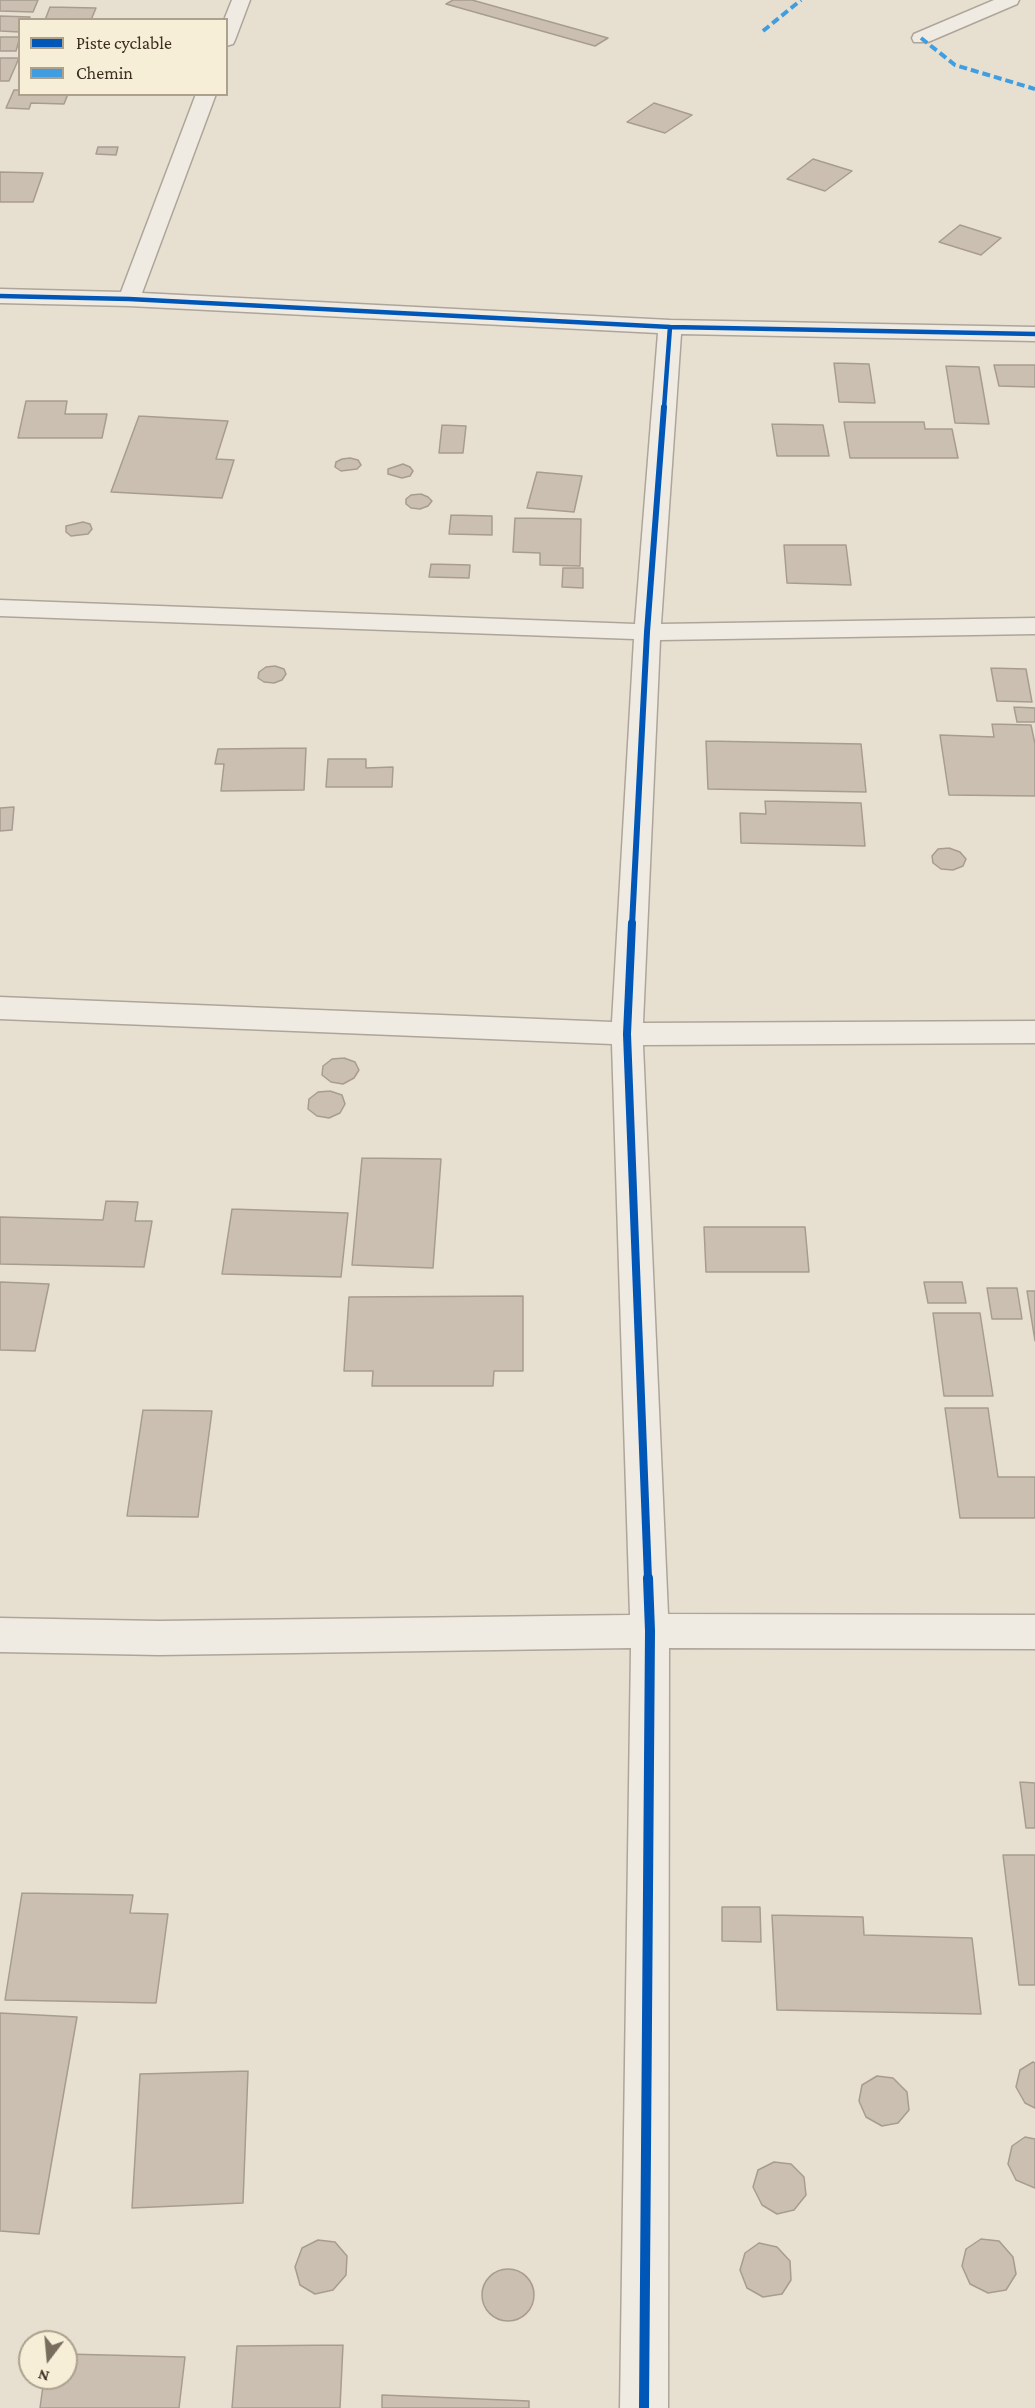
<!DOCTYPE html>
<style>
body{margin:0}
#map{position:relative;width:1035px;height:2408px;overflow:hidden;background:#e7e0d1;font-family:"Crimson Pro",serif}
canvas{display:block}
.legend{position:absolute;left:18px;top:18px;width:210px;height:78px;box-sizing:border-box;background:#f7eed8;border:2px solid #ada18e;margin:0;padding:8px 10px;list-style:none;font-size:18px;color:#3d2e20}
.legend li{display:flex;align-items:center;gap:12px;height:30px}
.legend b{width:30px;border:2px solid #ada18e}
.north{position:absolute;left:18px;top:2330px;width:60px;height:60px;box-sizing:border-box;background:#f7eed8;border:2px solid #ada18e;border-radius:50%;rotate:196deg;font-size:16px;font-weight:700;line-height:24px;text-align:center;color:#3d2e20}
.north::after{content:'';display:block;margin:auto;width:21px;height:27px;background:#786c5e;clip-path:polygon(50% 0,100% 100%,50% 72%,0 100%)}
</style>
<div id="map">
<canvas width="1035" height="2408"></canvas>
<ul class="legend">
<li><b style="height:8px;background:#0057b8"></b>Piste cyclable</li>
<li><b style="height:8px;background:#3f9de0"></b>Chemin</li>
</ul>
<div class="north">N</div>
</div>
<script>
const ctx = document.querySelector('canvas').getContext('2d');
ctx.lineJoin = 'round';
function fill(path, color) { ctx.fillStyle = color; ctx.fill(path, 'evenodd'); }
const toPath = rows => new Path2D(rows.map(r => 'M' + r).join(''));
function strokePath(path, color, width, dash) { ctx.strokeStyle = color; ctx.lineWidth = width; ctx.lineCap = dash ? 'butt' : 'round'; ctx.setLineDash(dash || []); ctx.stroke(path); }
const building = toPath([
 [0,0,38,0,33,12,0,11,0,0],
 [453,0,472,0,608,38,595,46,446,4,453,0],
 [50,7,96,8,91,20,45,20,50,7],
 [0,16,30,17,28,20,20,20,20,32,0,31,0,16],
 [0,37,20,37,16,51,0,51,0,37],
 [0,58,19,58,9,81,0,81,0,58],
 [14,90,20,90,20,94,68,94,64,104,31,103,29,109,6,108,14,90],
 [654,103,692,115,665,133,627,122,654,103],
 [98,147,118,147,116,155,96,154,98,147],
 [813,159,852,171,825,191,787,179,813,159],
 [0,172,43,173,33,202,0,202,0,172],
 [960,225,1001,238,981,255,939,242,960,225],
 [834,363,869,364,875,403,839,402,834,363],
 [994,365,1035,365,1035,387,999,386,994,365],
 [946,366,979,367,989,424,955,423,946,366],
 [26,401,67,401,65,414,107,414,102,438,18,438,26,401],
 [139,416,228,421,216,459,234,460,222,498,111,492,139,416],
 [844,422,924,422,925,429,952,429,958,458,850,458,844,422],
 [772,424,823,425,829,456,777,456,772,424],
 [442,425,466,426,463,453,439,453,442,425],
 [350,458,358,460,361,465,357,469,341,471,335,467,336,462,342,459,350,458],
 [403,464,410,467,413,471,410,476,402,478,388,474,388,469,403,464],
 [537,472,582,476,574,512,527,508,537,472],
 [421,494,428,497,432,501,428,506,420,509,411,508,406,504,406,499,411,495,421,494],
 [451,515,492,516,492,535,449,534,451,515],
 [515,518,581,519,580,566,540,565,540,553,513,552,515,518],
 [83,522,90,524,92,529,88,534,71,536,66,532,66,526,83,522],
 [784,545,846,545,851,585,787,583,784,545],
 [431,564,470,565,469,578,429,577,431,564],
 [563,568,583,568,583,588,562,587,563,568],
 [275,666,284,669,286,674,282,680,274,683,264,682,258,678,259,672,266,667,275,666],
 [991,668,1026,669,1032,702,997,701,991,668],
 [1014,707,1035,708,1035,722,1017,722,1014,707],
 [992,724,1031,725,1035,744,1035,796,949,795,940,735,994,737,992,724],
 [706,741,861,744,866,792,708,789,706,741],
 [306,748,304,790,221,791,224,764,215,764,218,749,306,748],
 [328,759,366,759,366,768,393,767,392,787,326,787,328,759],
 [765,801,861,803,865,846,741,843,740,813,766,814,765,801],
 [14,807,12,830,0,831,0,808,14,807],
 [949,848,960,852,966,859,963,866,953,870,941,869,933,863,932,856,938,849,949,848],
 [344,1058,355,1062,359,1070,354,1078,343,1084,331,1082,322,1075,323,1066,332,1059,344,1058],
 [330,1091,342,1095,345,1104,340,1113,329,1118,317,1116,308,1109,309,1099,318,1092,330,1091],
 [362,1158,441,1159,433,1268,352,1265,362,1158],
 [106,1201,138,1202,135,1221,152,1221,144,1267,0,1264,0,1217,103,1220,106,1201],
 [232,1209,348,1213,341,1277,222,1274,232,1209],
 [704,1227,805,1227,809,1272,706,1272,704,1227],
 [0,1282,49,1284,35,1351,0,1350,0,1282],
 [924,1282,962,1282,966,1303,928,1303,924,1282],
 [987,1288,1017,1288,1022,1319,992,1319,987,1288],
 [1027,1291,1035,1291,1035,1341,1027,1291],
 [523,1296,523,1371,494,1371,493,1386,372,1386,373,1371,344,1371,349,1297,523,1296],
 [933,1313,980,1313,993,1396,944,1396,933,1313],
 [945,1408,988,1408,998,1477,1035,1477,1035,1518,960,1518,945,1408],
 [143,1410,212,1411,198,1517,127,1516,143,1410],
 [1020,1782,1035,1783,1035,1828,1026,1828,1020,1782],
 [1003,1855,1035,1855,1035,1985,1019,1985,1003,1855],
 [22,1893,133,1895,130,1913,168,1914,156,2003,5,2000,22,1893],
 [722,1907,760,1907,761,1942,722,1941,722,1907],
 [772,1915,863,1917,864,1935,972,1938,981,2014,777,2010,772,1915],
 [0,2013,77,2017,39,2234,0,2231,0,2013],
 [1033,2062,1035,2063,1035,2108,1025,2103,1016,2087,1020,2070,1033,2062],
 [248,2071,243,2203,132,2208,140,2074,248,2071],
 [877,2076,893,2078,907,2092,909,2110,898,2123,882,2126,866,2117,859,2101,862,2085,877,2076],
 [1025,2137,1035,2139,1035,2188,1016,2180,1008,2164,1012,2146,1025,2137],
 [774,2162,791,2164,804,2177,806,2195,794,2210,777,2214,762,2205,753,2187,758,2170,774,2162],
 [981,2239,999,2241,1013,2257,1016,2274,1006,2290,988,2293,970,2284,962,2266,966,2249,981,2239],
 [318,2240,335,2242,347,2256,346,2275,333,2290,315,2294,300,2285,295,2267,302,2248,318,2240],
 [759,2243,777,2247,790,2261,791,2280,782,2294,763,2297,747,2288,740,2270,745,2253,759,2243],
 '482 2295a26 26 0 1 1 52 0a26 26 0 1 1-52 0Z',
 [343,2345,340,2408,232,2408,237,2346,343,2345],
 [66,2354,185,2357,179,2408,40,2408,44,2378,66,2378,66,2354],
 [382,2395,529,2401,529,2408,382,2408,382,2395]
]);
const service = toPath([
 [994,0,1019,0,1017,4,928,42,914,42,912,38,914,34,994,0]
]);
const minor = toPath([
 [232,0,250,0,235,40,233,44,226,46,226,20,224,20,232,0],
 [196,94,216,94,142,293,670,320,1035,327,1035,341,681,334,661,624,1035,618,1035,634,660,640,643,1023,1035,1021,1035,1043,643,1045,668,1614,1035,1615,1035,1649,669,1648,668,2408,620,2408,631,1648,159,1655,0,1652,0,1618,159,1621,630,1615,612,1044,0,1019,0,997,612,1022,634,639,0,616,0,600,635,624,658,333,129,306,0,303,0,289,121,292,196,94]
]);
const quiet = toPath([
 [763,31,801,0],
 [921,38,955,65,1035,89]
]);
const cyclewayFar3 = toPath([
 [0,296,129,299,670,327,1035,334],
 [664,408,670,327]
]);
const cyclewayFar2 = toPath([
 [632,925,647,632,664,407]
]);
const cyclewayFar1 = toPath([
 [632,923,627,1034,648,1579]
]);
const cycleway = toPath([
 [644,2408,650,1631,648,1578]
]);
fill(building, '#cbbfb2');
strokePath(building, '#a89c90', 1.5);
strokePath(service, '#ada599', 3);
strokePath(minor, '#ada599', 3);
fill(service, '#efebe3');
fill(minor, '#efebe3');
strokePath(quiet, '#3f9de0', 4, [8, 4]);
strokePath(cyclewayFar3, '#0057b8', 4.5);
strokePath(cyclewayFar2, '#0057b8', 6);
strokePath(cyclewayFar1, '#0057b8', 8);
strokePath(cycleway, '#0057b8', 10);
</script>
